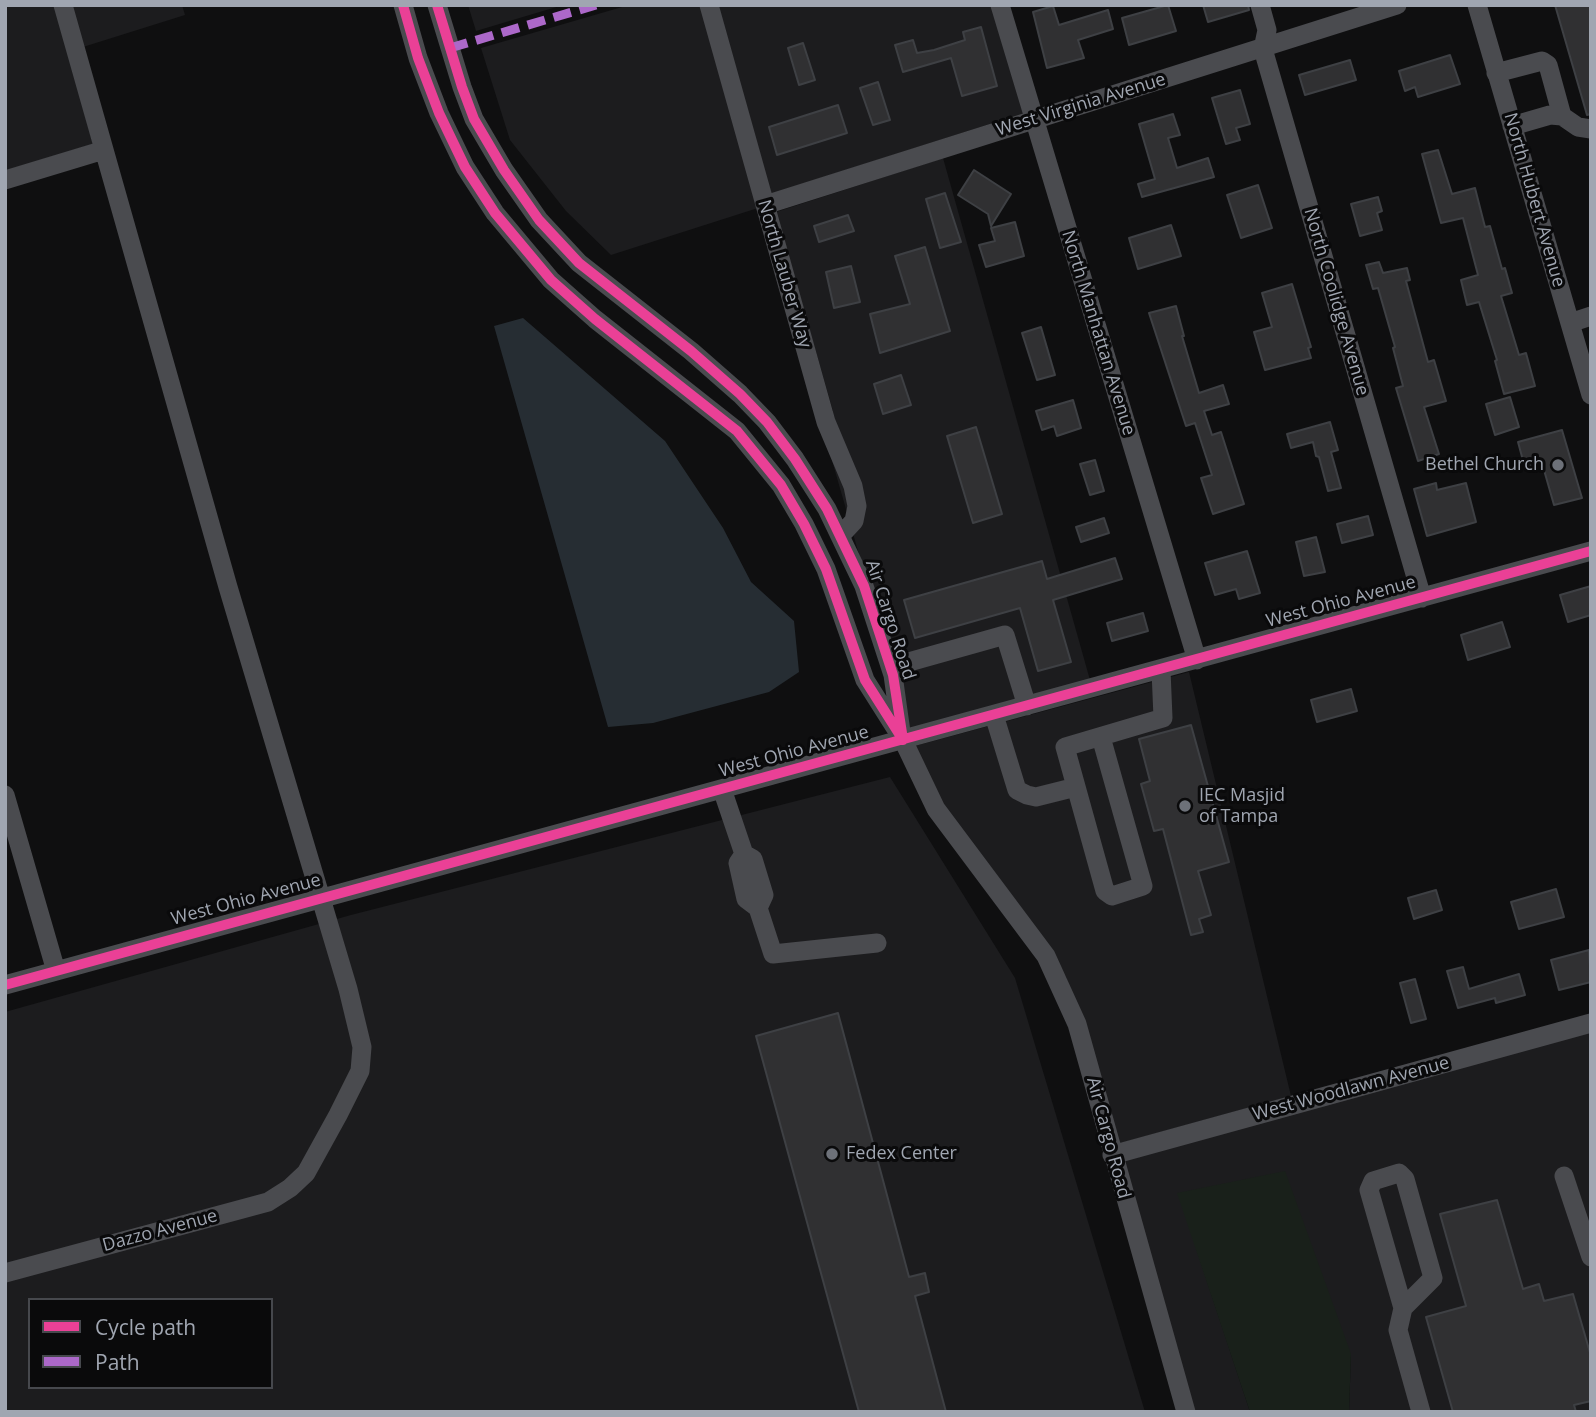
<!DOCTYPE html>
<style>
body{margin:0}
#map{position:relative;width:1596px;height:1417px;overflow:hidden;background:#0f0f10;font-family:"Open Sans",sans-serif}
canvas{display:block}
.frame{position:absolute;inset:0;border:7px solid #a0a6b1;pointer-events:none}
.legend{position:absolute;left:28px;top:1298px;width:245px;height:91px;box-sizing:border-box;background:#0a0a0b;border:2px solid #46484d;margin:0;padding:9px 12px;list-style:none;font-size:21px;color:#a0a6b1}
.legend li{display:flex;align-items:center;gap:14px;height:35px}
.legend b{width:35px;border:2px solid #46484d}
</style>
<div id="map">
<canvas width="1596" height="1417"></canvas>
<div class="frame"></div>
<ul class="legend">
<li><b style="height:9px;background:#ea4096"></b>Cycle path</li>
<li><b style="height:9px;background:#ac68c9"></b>Path</li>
</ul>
</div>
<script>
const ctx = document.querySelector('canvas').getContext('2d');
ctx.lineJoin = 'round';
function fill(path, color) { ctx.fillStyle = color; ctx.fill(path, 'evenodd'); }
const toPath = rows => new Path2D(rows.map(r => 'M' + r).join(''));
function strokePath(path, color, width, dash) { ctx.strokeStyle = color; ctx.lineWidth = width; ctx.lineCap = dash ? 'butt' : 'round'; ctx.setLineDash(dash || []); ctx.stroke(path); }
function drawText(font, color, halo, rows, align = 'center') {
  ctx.font = font + ' "Open Sans",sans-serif'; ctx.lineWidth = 6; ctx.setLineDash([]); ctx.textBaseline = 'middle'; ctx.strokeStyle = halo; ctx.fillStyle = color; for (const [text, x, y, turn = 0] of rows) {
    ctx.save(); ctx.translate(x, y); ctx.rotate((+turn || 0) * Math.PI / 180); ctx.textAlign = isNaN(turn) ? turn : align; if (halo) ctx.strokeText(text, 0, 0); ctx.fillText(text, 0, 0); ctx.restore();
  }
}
const built = toPath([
 [5,5,55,5,93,144,5,171],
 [72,5,182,5,185,15,83,47],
 [468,5,563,5,476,31],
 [629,5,700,5,758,208,611,255,566,211,510,140,481,48],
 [718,5,991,5,1024,113,771,194],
 [943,158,1090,680,909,729,819,415,833,411,776,212],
 [1189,672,1291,1096,1117,1144,1066,977,943,804,915,746],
 [890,777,1015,978,1145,1412,5,1412,5,1012,351,915],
 [30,1300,271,1300,271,1387,30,1387],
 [1591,1032,1591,1412,1349,1412,1351,1354,1178,1193,1250,1412,1195,1412,1122,1161]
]);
const green = toPath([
 [1285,1171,1351,1354,1349,1412,1250,1412,1177,1193]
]);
const water = toPath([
 [523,318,665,441,723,528,751,582,794,621,799,672,769,692,653,723,608,727,494,326]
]);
const building = toPath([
 [1168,5,1176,31,1129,45,1122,18,1168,5],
 [1203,5,1248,5,1249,10,1208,22,1203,5],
 [1555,5,1591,5,1591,114,1587,115,1555,5],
 [1053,6,1059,25,1108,10,1113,29,1078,40,1084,58,1047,68,1033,12,1053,6],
 [981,27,997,86,962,96,951,58,903,72,895,45,913,40,917,53,934,50,965,40,963,32,981,27],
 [803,43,815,80,799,85,788,48,803,43],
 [1450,55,1460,84,1418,97,1415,87,1405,91,1399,71,1450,55],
 [1350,60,1356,80,1305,95,1299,75,1350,60],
 [878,82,890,120,873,125,860,88,878,82],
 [1240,90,1250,124,1236,128,1240,140,1226,144,1212,98,1240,90],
 [838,105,847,133,777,155,769,127,838,105],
 [1173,114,1180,135,1168,138,1177,168,1208,158,1214,177,1142,197,1138,184,1155,179,1139,124,1173,114],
 [1438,150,1452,194,1475,188,1485,227,1490,226,1502,269,1505,268,1512,293,1501,296,1519,355,1526,353,1535,386,1504,394,1495,361,1497,360,1479,302,1467,305,1461,280,1478,275,1463,218,1441,223,1422,154,1438,150],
 [974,170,1011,194,991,226,988,214,958,195,974,170],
 [1258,185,1272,228,1241,238,1227,195,1258,185],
 [945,193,961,242,940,248,926,199,945,193],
 [1378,197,1382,211,1377,213,1382,230,1360,236,1351,204,1378,197],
 [848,215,854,231,819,242,814,226,848,215],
 [1015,222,1024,256,986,267,979,245,995,241,991,228,1015,222],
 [1171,225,1181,256,1138,269,1129,238,1171,225],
 [925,247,950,331,880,353,870,314,910,304,895,256,925,247],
 [1379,262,1383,273,1407,268,1410,280,1406,281,1428,362,1434,360,1446,401,1424,407,1439,454,1418,461,1396,388,1403,386,1393,348,1395,347,1378,288,1373,289,1366,265,1379,262],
 [851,266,860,302,834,308,826,272,851,266],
 [1292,284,1311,347,1308,348,1311,358,1265,370,1254,332,1272,327,1262,293,1292,284],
 [1176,306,1184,336,1182,336,1199,393,1223,385,1229,404,1204,411,1212,435,1221,432,1244,504,1213,514,1201,478,1212,475,1195,423,1186,426,1149,313,1176,306],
 [1041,327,1055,375,1037,380,1022,333,1041,327],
 [901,375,911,405,883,414,874,384,901,375],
 [1510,397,1519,427,1495,435,1486,404,1510,397],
 [1073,400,1081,428,1057,436,1054,426,1042,430,1036,411,1073,400],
 [1330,422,1338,450,1331,452,1341,488,1328,491,1319,457,1316,456,1313,442,1291,448,1287,434,1330,422],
 [976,427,1002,514,973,523,947,436,976,427],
 [1562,430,1582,498,1554,505,1542,463,1525,468,1518,442,1562,430],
 [1095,460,1104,491,1090,495,1080,464,1095,460],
 [1436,483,1437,490,1466,483,1476,522,1427,536,1414,489,1436,483],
 [1368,516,1373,535,1342,543,1337,524,1368,516],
 [1104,518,1109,533,1081,542,1076,527,1104,518],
 [1316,537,1325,572,1304,576,1296,542,1316,537],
 [1247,551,1260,593,1239,599,1236,589,1215,595,1205,563,1247,551],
 [1115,558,1122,579,1053,600,1071,662,1038,671,1020,608,915,638,904,600,1042,561,1047,579,1115,558],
 [1591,586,1591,615,1568,622,1560,595,1591,586],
 [1143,613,1148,631,1112,641,1107,623,1143,613],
 [1502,622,1510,647,1468,660,1461,635,1502,622],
 [1351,689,1357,711,1317,722,1311,700,1351,689],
 [1191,725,1229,862,1198,871,1211,915,1199,919,1203,932,1191,935,1163,829,1154,831,1141,784,1150,781,1139,739,1191,725],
 [1556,889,1564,917,1519,929,1511,902,1556,889],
 [1436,890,1442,910,1414,919,1408,898,1436,890],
 [1589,950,1591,982,1559,990,1551,960,1589,950],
 [1463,967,1469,989,1519,974,1525,995,1496,1003,1495,998,1458,1008,1447,971,1463,967],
 [1415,979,1426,1019,1411,1023,1400,983,1415,979],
 [838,1013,909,1277,925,1273,929,1292,915,1296,946,1412,859,1412,756,1036,838,1013],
 [1497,1200,1523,1289,1539,1284,1544,1301,1573,1294,1591,1356,1591,1401,1574,1405,1576,1412,1453,1412,1426,1317,1466,1306,1440,1214,1497,1200]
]);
const minor = toPath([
 [403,5,418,58,439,113,465,167,495,213,551,280,595,319,737,431,781,485,804,524,826,569,865,680,903,740,936,809,1046,956,1077,1024,1186,1412],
 [437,5,462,87,474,119,504,170,539,220,579,263,691,351,740,394,767,422,795,459,827,509,864,586,893,675,901,732],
 [709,5,826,422,853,486,857,506,854,521,841,535],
 [1000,5,1197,660],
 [1260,5,1267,30,1263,49,1422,598],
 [1477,5,1591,395],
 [1496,73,1542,61,1548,65,1562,116],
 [1512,126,1550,115,1562,116,1578,127,1591,129],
 [5,180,104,150],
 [765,205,1397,5],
 [1570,323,1591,316],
 [891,667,1005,635,1027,706],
 [994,715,1017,790,1027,795,1036,797,1076,787],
 [1101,737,1143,886,1112,896,1105,891,1065,747,1163,718,1161,670],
 [722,789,744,854,738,863,746,899,758,908,773,954,877,943],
 [5,795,56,971],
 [744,854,753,859,764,895,758,908],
 [5,985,1591,551],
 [1112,1155,1591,1023],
 [1564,1176,1591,1257],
 [5,1273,268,1202,290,1188,306,1173,338,1115,360,1071,362,1047,348,989,228,587,63,5],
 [1403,1308,1433,1278,1405,1179,1399,1173,1373,1181,1369,1190,1403,1308,1398,1330,1421,1412]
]);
const quiet = toPath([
 [450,48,596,5]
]);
const cycleway = toPath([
 [403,5,418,58,439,113,465,167,495,213,551,280,595,319,737,431,781,485,804,524,826,569,865,680,903,740],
 [437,5,462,87,474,119,504,170,539,220,579,263,691,351,740,394,767,422,795,459,827,509,864,586,893,675,902,733],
 [5,985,1591,551]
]);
const markers = [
 [1558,465,7,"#6d7179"],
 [1185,806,7,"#6d7179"],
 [832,1154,7,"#6d7179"]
];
const streetNames = [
 ["West Virginia Avenue",1081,105,-17],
 ["North Hubert Avenue",1534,200,74],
 ["North Lauber Way",784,274,74],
 ["North Coolidge Avenue",1336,302,74],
 ["North Manhattan Avenue",1098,333,73],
 ["West Ohio Avenue",1341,602,-15],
 ["Air Cargo Road",890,620,72],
 ["West Ohio Avenue",794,752,-15],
 ["West Ohio Avenue",246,900,-15],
 ["West Woodlawn Avenue",1351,1089,-15],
 ["Air Cargo Road",1108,1138,75],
 ["Dazzo Avenue",160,1231,-15]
];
const poiNames = [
 ["Bethel Church",1544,465,"right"],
 ["IEC Masjid",1199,796],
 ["of Tampa",1199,817],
 ["Fedex Center",846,1154]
];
fill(built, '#1c1c1e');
fill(green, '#19201a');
fill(water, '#262d33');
fill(building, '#303032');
strokePath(building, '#3e4044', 2);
strokePath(minor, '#4a4b4f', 19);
strokePath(quiet, '#ac68c9', 9, [18, 9]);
strokePath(cycleway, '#ea4096', 10);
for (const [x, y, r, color] of markers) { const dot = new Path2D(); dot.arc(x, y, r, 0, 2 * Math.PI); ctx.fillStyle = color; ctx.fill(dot); strokePath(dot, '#0a0a0b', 2.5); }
drawText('18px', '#a0a6b1', '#0a0a0b', streetNames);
drawText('18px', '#a0a6b1', '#0a0a0b', poiNames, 'left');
</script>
